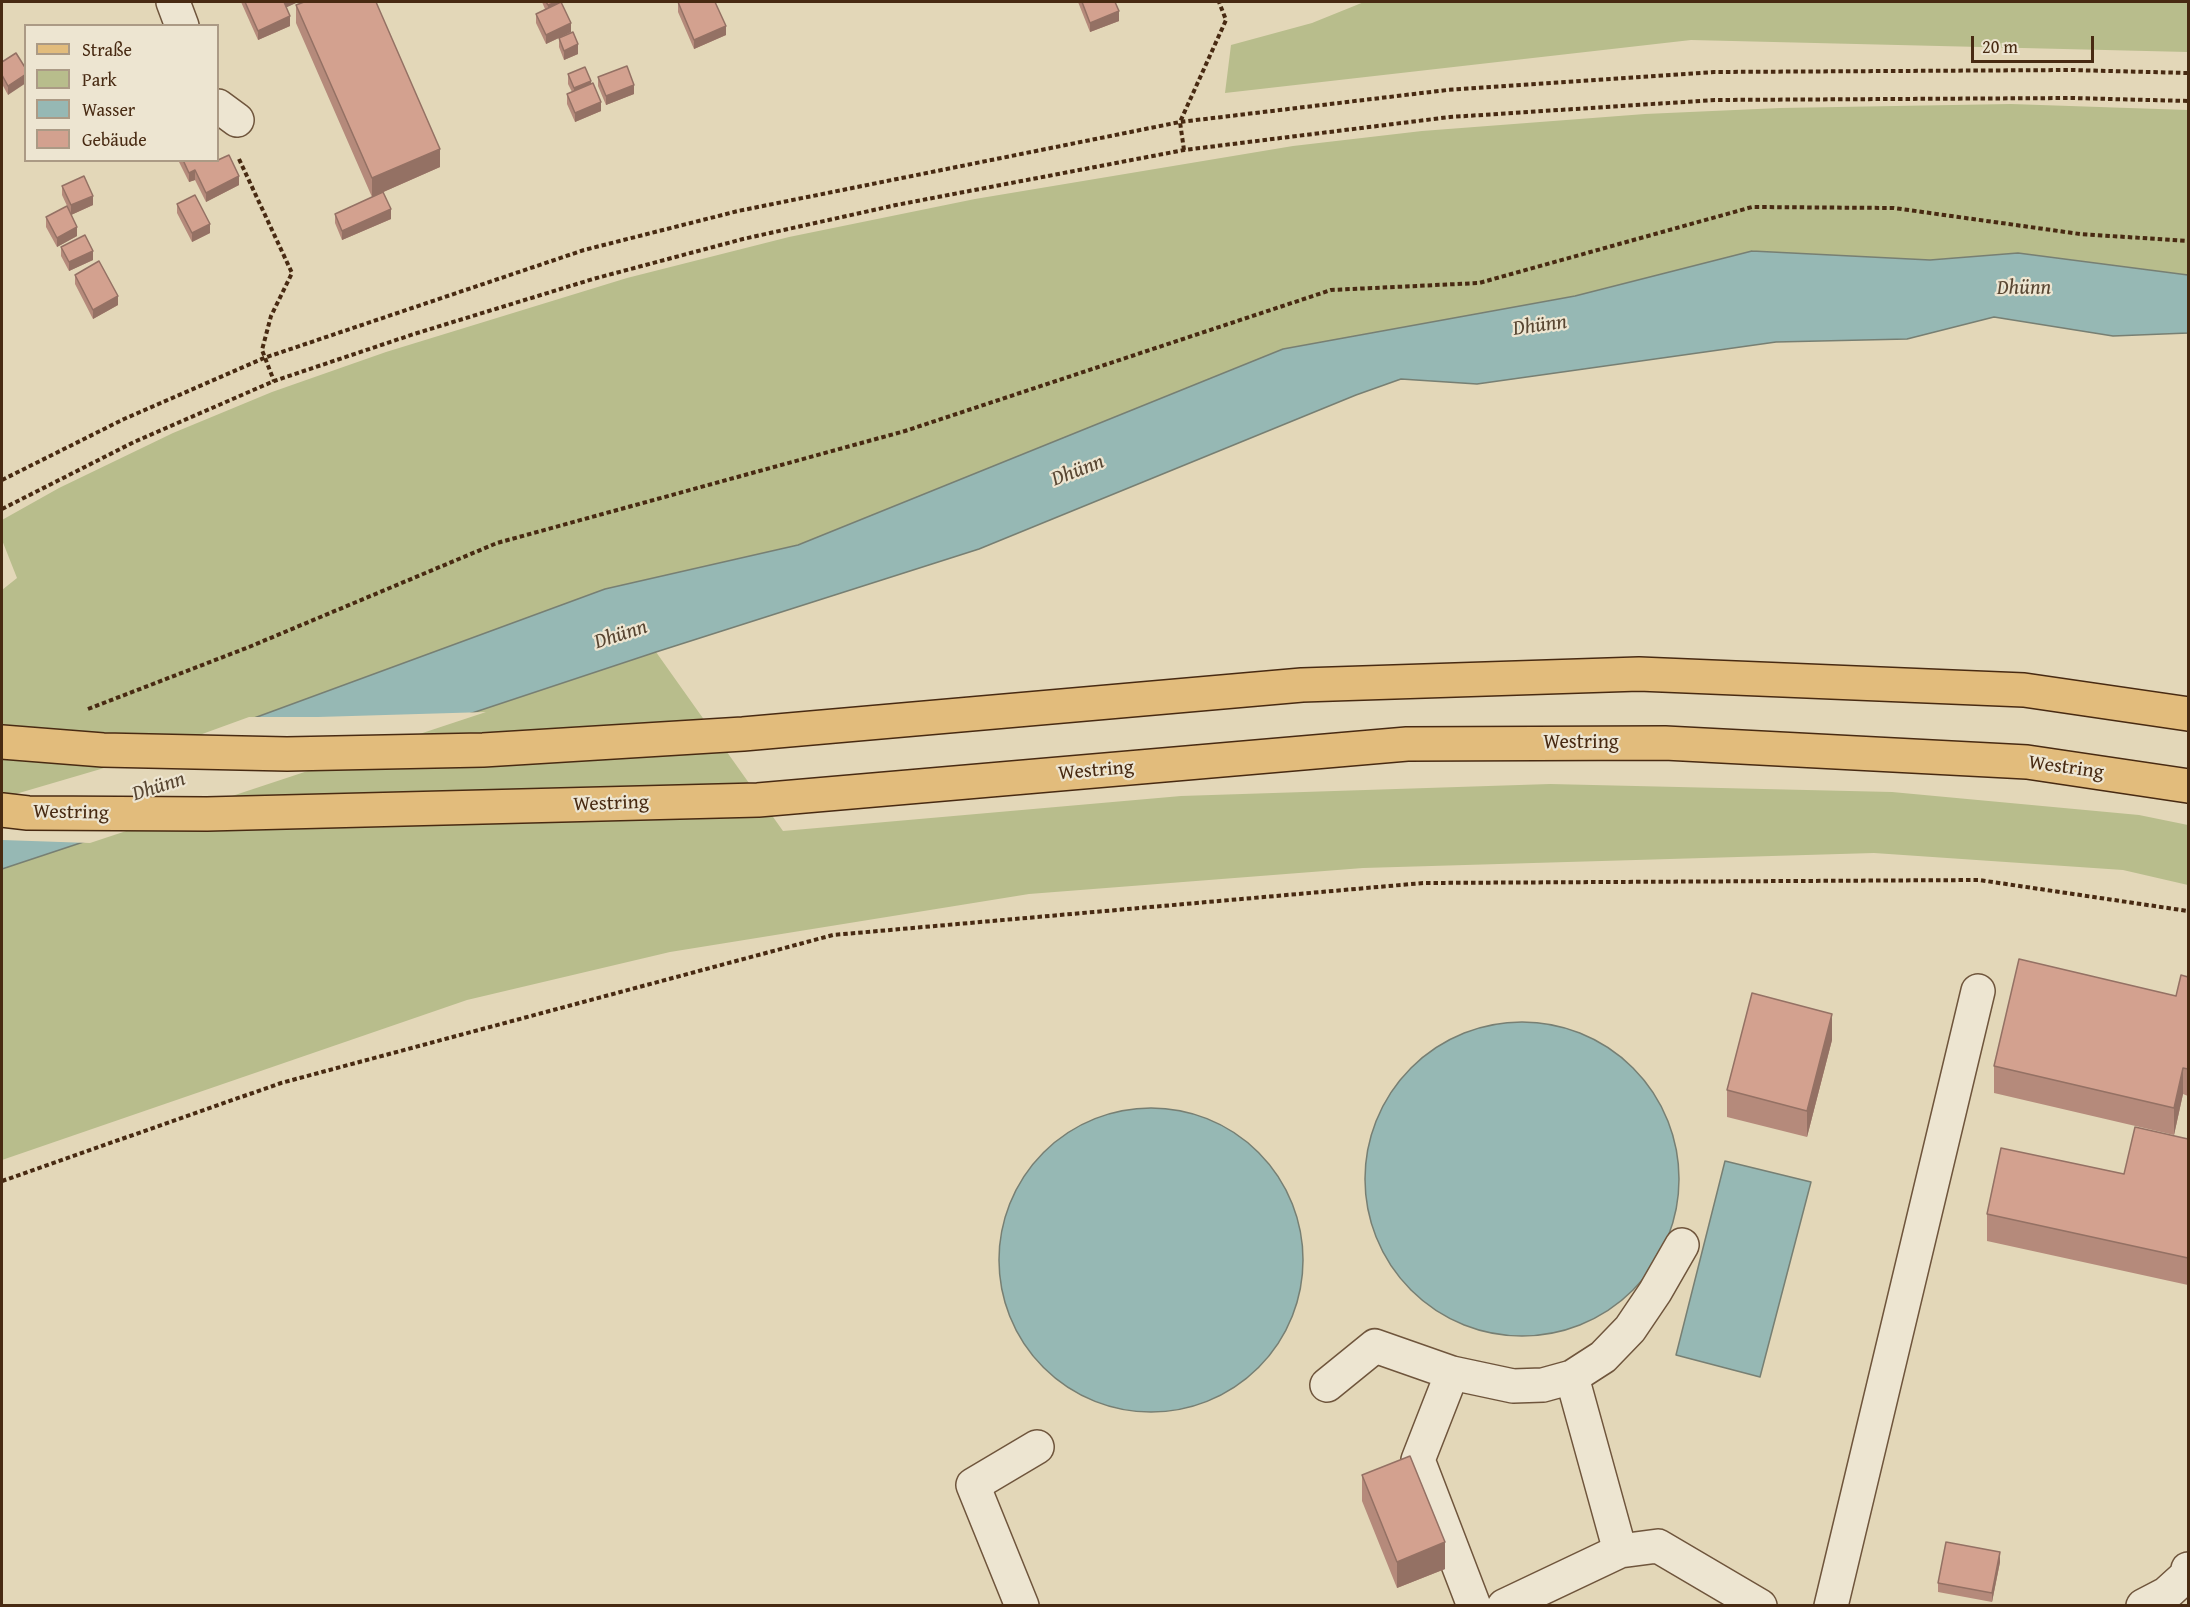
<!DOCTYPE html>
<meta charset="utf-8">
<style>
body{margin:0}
#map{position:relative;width:2190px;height:1607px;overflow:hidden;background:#e3d7b8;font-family:"Gentium Book Plus",serif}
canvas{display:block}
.frame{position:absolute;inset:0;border:3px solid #482a12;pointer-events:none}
.legend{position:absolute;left:24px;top:24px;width:195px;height:138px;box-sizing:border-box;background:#ede5d1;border:2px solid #ab9a85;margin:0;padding:8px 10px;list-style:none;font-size:18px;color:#482a12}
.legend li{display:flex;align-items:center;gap:12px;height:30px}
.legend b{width:30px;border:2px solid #ab9a85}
.scale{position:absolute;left:1971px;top:36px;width:123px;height:27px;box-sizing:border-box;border:3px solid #482a12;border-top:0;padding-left:8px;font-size:18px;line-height:21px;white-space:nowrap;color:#482a12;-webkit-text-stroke:4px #ede5d1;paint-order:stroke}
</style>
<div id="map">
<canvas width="2190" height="1607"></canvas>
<div class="frame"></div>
<ul class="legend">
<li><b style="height:8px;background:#e2bc7c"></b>Straße</li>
<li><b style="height:16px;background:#b8bd8c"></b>Park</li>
<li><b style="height:16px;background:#96b8b4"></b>Wasser</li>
<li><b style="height:16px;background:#d3a18f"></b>Gebäude</li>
</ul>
<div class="scale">20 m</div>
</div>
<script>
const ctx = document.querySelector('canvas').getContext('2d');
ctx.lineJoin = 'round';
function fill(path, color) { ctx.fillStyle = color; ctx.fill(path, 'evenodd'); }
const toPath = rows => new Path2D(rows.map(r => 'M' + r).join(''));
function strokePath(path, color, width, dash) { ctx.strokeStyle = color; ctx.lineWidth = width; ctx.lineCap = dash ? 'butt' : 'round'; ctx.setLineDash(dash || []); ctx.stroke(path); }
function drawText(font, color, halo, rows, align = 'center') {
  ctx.font = font + ' "Gentium Book Plus",serif'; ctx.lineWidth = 4.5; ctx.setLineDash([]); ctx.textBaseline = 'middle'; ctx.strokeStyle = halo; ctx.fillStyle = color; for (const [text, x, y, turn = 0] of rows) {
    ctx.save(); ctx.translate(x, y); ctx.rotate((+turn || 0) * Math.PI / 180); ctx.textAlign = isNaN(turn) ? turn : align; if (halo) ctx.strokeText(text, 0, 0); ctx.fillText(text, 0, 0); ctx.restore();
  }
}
const green = toPath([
 [1364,2,2188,2,2188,52,1691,40,1225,93,1231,45,1312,23],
 [2011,104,2188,110,2188,275,2018,253,1930,260,1752,251,1575,296,1283,349,798,545,605,589,129,764,2,802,2,590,17,578,2,540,2,520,59,488,173,433,272,392,386,352,627,278,789,237,975,199,1293,146,1422,131,1645,114,1780,108],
 [656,652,783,831,1181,796,1550,784,1892,792,2139,815,2188,825,2188,885,2123,870,1874,853,1363,868,1029,894,670,952,467,1000,2,1160,2,869]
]);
const water = toPath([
 [1752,251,1930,260,2018,253,2188,275,2188,333,2113,336,1994,317,1907,339,1776,342,1477,384,1401,379,1356,395,979,549,656,652,2,869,2,802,129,764,605,589,798,545,1283,349,1575,296,1752,251],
 '1365 1179a157 157 0 1 1 314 0a157 157 0 1 1-314 0Z',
 '999 1260a152 152 0 1 1 304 0a152 152 0 1 1-304 0Z',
 [1725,1161,1811,1182,1760,1377,1676,1355,1725,1161]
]);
const pier = toPath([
 [486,712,90,843,2,840,2,798,128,761,249,717,318,717]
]);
const path = toPath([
 [1184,150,1180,122,1226,20,1219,2],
 [239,159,292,273,271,316,262,350,274,381],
 [2,480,124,419,264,358,584,250,738,211,1180,122,1447,90,1714,72,2071,70,2188,73],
 [2,509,134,442,274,381,414,334,593,279,743,239,896,205,1184,150,1450,117,1715,100,2071,98,2188,101],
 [88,709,249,647,497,543,905,431,1331,290,1479,283,1752,207,1894,208,2080,234,2188,241],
 [2,1181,281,1083,833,935,1423,883,1979,880,2188,911]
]);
const minor = toPath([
 [173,2,182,26],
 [218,106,237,120],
 [1327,1385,1375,1346,1452,1373],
 [1620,1551,1658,1546,1760,1606],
 [1022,1606,973,1485,1037,1447],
 [1474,1606,1418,1460,1452,1373,1513,1386,1543,1385,1572,1377,1603,1357,1630,1329,1655,1292,1682,1245],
 [1504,1606,1620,1551,1572,1377],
 [1831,1606,1978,991],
 [2143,1606,2166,1594,2187,1575,2188,1569]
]);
const major = toPath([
 [2,742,103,750,287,754,483,750,743,734,1302,685,1639,674,2024,690,2188,714],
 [2,810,28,813,207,814,758,800,1407,744,1665,743,2027,762,2188,786]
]);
const wall = toPath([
 [241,2,296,2,296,3,286,7,290,26,258,40],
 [542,2,562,2,562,4,571,32,563,36,578,54,564,60,559,47,559,38,546,44,536,23,536,14,545,9],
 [678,2,726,35,694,49,678,12],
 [1078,2,1115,2,1119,21,1090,32],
 [296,5,440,167,372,197,296,23],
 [2,62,26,69,8,95,2,84],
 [568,74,591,84,601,111,575,122,567,104,567,94,572,92,568,84],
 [598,77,634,94,606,105,598,86],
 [178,160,218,160,239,185,206,202,195,180,189,182],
 [62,186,93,205,71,215,77,236,57,247,46,227,46,217,68,208,62,195],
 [177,204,210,233,192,242,177,213],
 [335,214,391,219,342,240,335,223],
 [61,247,93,260,69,271,61,256],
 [75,275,118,305,93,319,75,284],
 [2188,977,2188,1096,2183,1094,2174,1135,1994,1093,1994,1066,2176,996],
 [1832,1040,1807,1137,1727,1117,1727,1090],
 [2188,1139,2188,1285,1987,1241,1987,1214,2124,1174],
 [1362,1475,1445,1569,1397,1588,1362,1501],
 [2000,1562,1992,1602,1938,1592,1938,1583]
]);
const shadedWall = toPath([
 [283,2,296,2,296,3,283,9],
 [556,2,562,2,562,8,548,14,548,5],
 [1119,11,1119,21,1090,32,1090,23],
 [290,16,290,26,258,40,258,31],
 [571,23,571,32,546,44,546,35],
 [726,26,726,35,694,49,694,40],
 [578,44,578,54,564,60,564,51],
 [26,74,26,83,8,95,8,86],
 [591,81,591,90,574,97,574,88],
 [634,85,634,94,606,105,606,96],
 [601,102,601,111,575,122,575,113],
 [440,149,440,167,372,197,372,178],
 [195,170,195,180,189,182,189,173],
 [239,176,239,185,206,202,206,193],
 [93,196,93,205,71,215,71,205],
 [391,209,391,219,342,240,342,231],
 [210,224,210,233,192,242,192,233],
 [77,227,77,236,57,247,57,238],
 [93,251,93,260,69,271,69,262],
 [118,296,118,305,93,319,93,310],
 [1832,1014,1832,1040,1807,1137,1807,1111],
 [2183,1068,2183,1094,2174,1135,2174,1108],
 [1445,1542,1445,1569,1397,1588,1397,1562],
 [2000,1552,2000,1562,1992,1602,1992,1593]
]);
const building = toPath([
 [245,2,284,2,290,16,258,31,245,2],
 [304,2,376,2,440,149,372,178,296,5,304,2],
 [546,2,556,2,548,5,546,2],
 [561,2,571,23,546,35,536,14,561,2],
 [678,2,715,2,726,26,694,40,678,2],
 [1082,2,1115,2,1119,11,1090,23,1082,2],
 [573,32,578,44,564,51,559,38,573,32],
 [16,53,26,69,26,74,8,86,2,75,2,62,16,53],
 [627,66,634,85,606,96,598,77,627,66],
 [585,67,591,81,574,88,568,74,585,67],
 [593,83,601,102,575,113,567,94,593,83],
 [229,155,239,176,206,193,195,170,189,173,183,160,218,160,229,155],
 [84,176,93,196,71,205,62,186,84,176],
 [383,192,391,209,342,231,335,214,383,192],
 [195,195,210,224,192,233,177,204,195,195],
 [67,206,77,227,57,238,46,217,67,206],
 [85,235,93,251,69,262,61,247,85,235],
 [99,261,118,296,93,310,75,275,99,261],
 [2019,959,2176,996,2181,975,2188,977,2188,1069,2183,1068,2174,1108,1994,1066,2019,959],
 [1752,993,1832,1014,1807,1111,1727,1090,1752,993],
 [2135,1127,2188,1139,2188,1258,1987,1214,2001,1148,2124,1174,2135,1127],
 [1410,1456,1445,1542,1397,1562,1362,1475,1410,1456],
 [1946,1542,2000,1552,1992,1593,1938,1583,1946,1542]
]);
const streetNames = [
 ["Westring",1581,743],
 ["Westring",2066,768,8],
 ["Westring",1096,771,-5],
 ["Westring",611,804,-2],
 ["Westring",71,813,1]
];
const waterNames = [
 ["Dhünn",2024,289],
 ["Dhünn",1540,326,-8],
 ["Dhünn",1078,471,-21],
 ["Dhünn",621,635,-18],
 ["Dhünn",159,787,-18]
];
fill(green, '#b8bd8c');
fill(water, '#96b8b4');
strokePath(water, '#777f73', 1.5);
fill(pier, '#e3d7b8');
strokePath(minor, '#6f553c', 36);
strokePath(major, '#482a12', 36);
strokePath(path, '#482a12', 4, [4.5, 3]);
strokePath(minor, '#ede5d1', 33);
strokePath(major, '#e2bc7c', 33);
fill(wall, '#b58a7b');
fill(shadedWall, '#947164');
fill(building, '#d3a18f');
strokePath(building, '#947164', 1.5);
drawText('20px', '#482a12', '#ede5d1', streetNames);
drawText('italic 21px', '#584632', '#ede5d1', waterNames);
</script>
